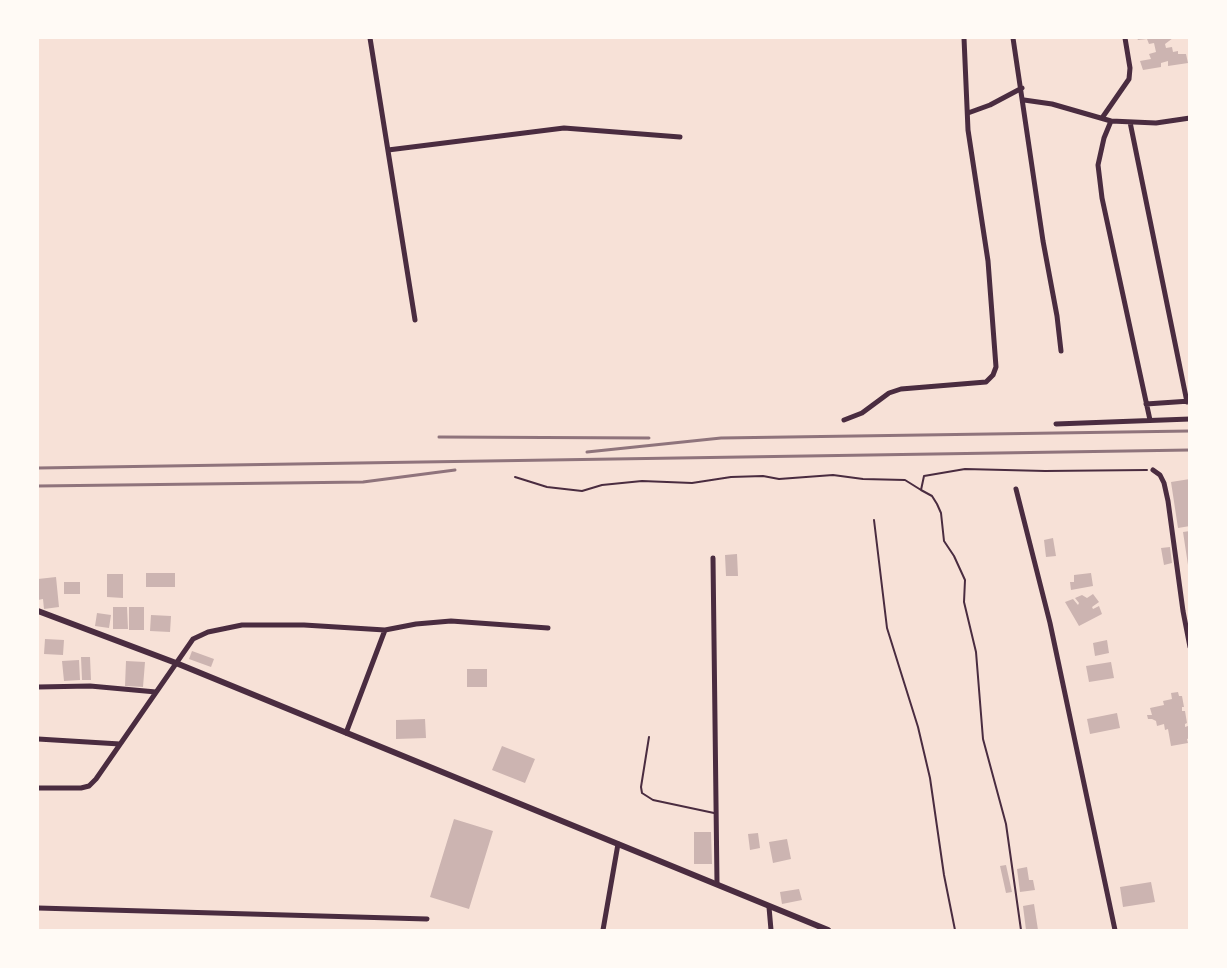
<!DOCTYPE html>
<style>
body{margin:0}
#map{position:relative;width:1227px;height:968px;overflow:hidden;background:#f7e1d7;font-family:Quicksand,sans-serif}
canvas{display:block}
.frame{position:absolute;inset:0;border:39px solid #fffaf5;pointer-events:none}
</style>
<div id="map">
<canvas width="1227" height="968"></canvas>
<div class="frame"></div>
</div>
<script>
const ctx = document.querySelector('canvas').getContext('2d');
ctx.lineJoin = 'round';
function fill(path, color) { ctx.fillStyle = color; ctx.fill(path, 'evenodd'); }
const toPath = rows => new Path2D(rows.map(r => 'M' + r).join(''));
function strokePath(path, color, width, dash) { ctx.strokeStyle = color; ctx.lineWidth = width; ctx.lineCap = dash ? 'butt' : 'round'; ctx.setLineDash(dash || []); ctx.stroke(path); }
const building = toPath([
 [1137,38,1173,38,1165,44,1166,48,1172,47,1173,52,1178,51,1178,54,1186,54,1188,63,1168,66,1168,61,1161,63,1161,67,1143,70,1140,61,1151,59,1149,54,1156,52,1154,43,1149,44,1147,39,1138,40],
 [1190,479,1190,526,1178,528,1171,482],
 [1190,531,1190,565,1188,565,1183,532],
 [1053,538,1056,556,1046,557,1044,540],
 [1170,547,1172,563,1164,565,1161,548],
 [737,554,738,576,726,576,725,555],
 [146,573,175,573,175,587,146,587],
 [1091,573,1093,586,1071,590,1070,582,1074,582,1074,575],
 [107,574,123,574,123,598,107,597],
 [56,577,59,607,44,609,43,599,38,600,38,579],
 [64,582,80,582,80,594,64,594],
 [1093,594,1099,602,1092,607,1093,609,1099,606,1102,614,1079,626,1065,602,1073,599,1078,605,1079,603,1075,598,1082,595,1087,598],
 [113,607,127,607,128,629,113,629],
 [129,607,144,607,144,630,129,630],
 [97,613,111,615,109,628,95,626],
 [151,615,171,616,170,632,150,631],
 [45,639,64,640,63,655,44,654],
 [1107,640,1109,653,1095,656,1093,643],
 [192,651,214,659,211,667,189,659],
 [81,657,90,657,91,680,82,680],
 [79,660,80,680,64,681,62,661],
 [126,661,145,662,143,687,125,686],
 [1111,662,1114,678,1089,682,1086,666],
 [467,669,487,669,487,687,467,687],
 [1178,692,1179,696,1182,696,1184,707,1182,707,1182,711,1185,711,1187,723,1185,724,1185,727,1188,726,1190,738,1187,739,1188,743,1171,746,1168,729,1165,730,1164,724,1157,726,1156,721,1152,719,1148,719,1147,715,1152,715,1150,708,1164,705,1163,701,1172,699,1171,693],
 [1117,713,1120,728,1090,734,1087,719],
 [425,719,426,738,396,739,396,720],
 [502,746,535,759,525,783,492,770],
 [454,819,493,831,469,909,430,897],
 [694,832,711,832,712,864,694,864],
 [758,833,760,848,750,850,748,834],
 [787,839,791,859,773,863,769,842],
 [1006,865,1012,892,1006,893,1000,866],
 [1027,867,1029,880,1033,880,1035,890,1020,892,1017,869],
 [1151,882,1155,902,1123,907,1120,887],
 [799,889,802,900,782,904,780,892],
 [1034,904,1038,930,1026,930,1023,906]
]);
const path = toPath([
 [515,477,547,487,582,491,602,485,642,481,692,483,731,477,763,476,779,479,833,475,863,479,905,480,921,490],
 [874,520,887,628,918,727,930,778,944,875,955,930],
 [1021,930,1006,824,983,739,976,652,964,602,965,580,954,556,944,541,941,513,937,504,932,496,921,490,924,476,965,469,1045,471,1147,470]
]);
const service = toPath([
 [649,737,641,787,642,793,653,800,714,813]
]);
const minor = toPath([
 [370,38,415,320],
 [1013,38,1043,241,1057,316,1061,351],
 [1024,100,1052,104,1111,121,1156,123,1190,118],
 [968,113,990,105,1022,88],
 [1102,118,1129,79,1130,68,1125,38],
 [1111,121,1104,138,1098,165,1102,198,1150,420],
 [1130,122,1187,402],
 [388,150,564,128,680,137],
 [1146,404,1190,401],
 [844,420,862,413,889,393,901,389,986,382,993,375,996,367,988,261,968,130,964,38],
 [1056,424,1190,419],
 [1153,470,1160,475,1164,483,1168,501,1183,611,1190,647],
 [1016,489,1050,623,1115,930],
 [713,558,717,884],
 [38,687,90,686,156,692],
 [346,733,385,630],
 [38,739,120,744],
 [38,788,81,788,89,786,96,779,193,639,208,632,242,625,304,625,385,630,416,624,451,621,548,628],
 [769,907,771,930],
 [38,908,427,919],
 [603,930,618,844]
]);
const tertiary = toPath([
 [38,611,176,663,828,930]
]);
const rail = toPath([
 [439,437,649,438],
 [587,452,721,438,1190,431],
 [38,468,1190,450],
 [38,486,363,482,455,470]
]);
fill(building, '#ccb4b1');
strokePath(path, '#4a2c40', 2);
strokePath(service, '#4a2c40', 2);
strokePath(minor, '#4a2c40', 5);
strokePath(tertiary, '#4a2c40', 6);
strokePath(rail, '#8f747c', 3);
</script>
